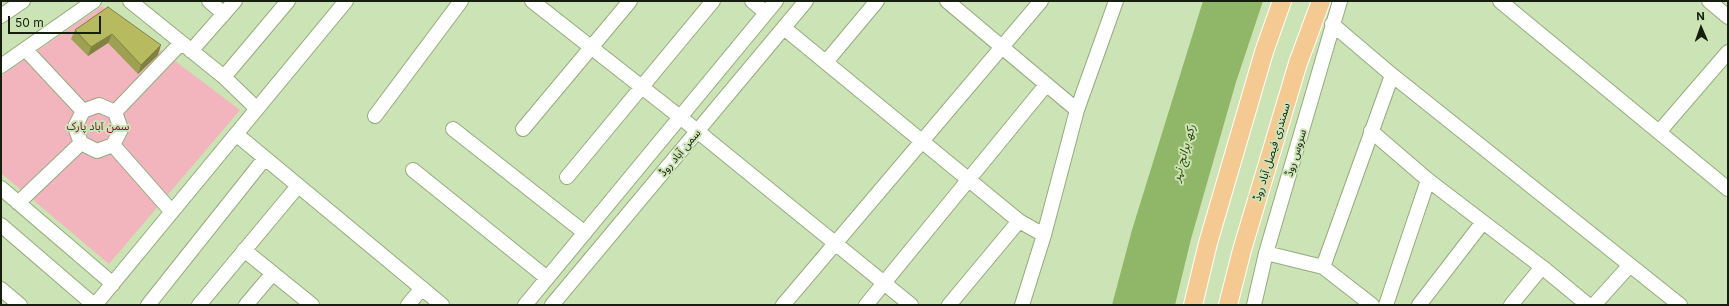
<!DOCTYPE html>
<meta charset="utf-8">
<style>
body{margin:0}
#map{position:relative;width:1729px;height:306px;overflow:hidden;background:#cce4b5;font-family:Inter,sans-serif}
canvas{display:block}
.frame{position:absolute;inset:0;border:2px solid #161e0d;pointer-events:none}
.north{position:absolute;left:1681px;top:8px;width:40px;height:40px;-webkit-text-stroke:3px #cce4b5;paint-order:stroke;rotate:358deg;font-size:11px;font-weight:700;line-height:16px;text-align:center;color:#161e0d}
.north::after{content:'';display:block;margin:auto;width:14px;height:18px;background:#161e0d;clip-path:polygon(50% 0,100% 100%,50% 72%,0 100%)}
.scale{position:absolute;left:8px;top:16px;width:93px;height:18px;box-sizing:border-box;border:2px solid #161e0d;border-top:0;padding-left:5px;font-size:12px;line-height:14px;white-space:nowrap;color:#161e0d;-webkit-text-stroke:3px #cce4b5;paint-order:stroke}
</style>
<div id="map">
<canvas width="1729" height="306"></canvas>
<div class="frame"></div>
<div class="north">N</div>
<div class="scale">50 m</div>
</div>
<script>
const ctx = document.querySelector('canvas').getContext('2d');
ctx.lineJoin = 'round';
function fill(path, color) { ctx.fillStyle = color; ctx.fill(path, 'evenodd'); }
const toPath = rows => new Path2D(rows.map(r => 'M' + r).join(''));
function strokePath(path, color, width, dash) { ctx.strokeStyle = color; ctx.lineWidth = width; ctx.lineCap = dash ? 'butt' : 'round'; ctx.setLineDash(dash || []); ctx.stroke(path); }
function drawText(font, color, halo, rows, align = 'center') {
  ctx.font = font + ' Inter,"Noto Sans Arabic",sans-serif'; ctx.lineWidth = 4; ctx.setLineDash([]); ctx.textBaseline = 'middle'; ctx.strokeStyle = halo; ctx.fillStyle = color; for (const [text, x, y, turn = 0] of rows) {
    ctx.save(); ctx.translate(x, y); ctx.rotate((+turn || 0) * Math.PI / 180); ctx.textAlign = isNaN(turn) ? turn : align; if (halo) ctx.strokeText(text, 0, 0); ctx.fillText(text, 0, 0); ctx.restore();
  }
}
const green = toPath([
 [102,6,240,110,109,264,1,173,1,76]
]);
const water = toPath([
 [1203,1,1263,1,1236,82,1191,239,1175,305,1112,305,1132,230]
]);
const minor = toPath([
 [130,1,224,77,257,109],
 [209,1,224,14],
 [532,1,680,117,911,305],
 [752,1,766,13],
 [947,1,1077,110],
 [1500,1,1728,189],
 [1709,1,1728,17],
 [1,16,23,1],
 [1332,24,1392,75,1680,305],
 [784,28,1019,221,1044,235],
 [25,49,83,111],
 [191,51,235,1],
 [826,62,877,1],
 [1,66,94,1],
 [224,77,288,1],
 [99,105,115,112,121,129,113,145,97,151,81,143,75,127,83,111,99,105],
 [115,112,181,43],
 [375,116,461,1],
 [453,129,585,233],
 [523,129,630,1],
 [1371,131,1428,180,1542,267,1588,305],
 [1659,132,1728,52],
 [236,134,442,305],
 [113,145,172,212],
 [413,170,547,278],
 [567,177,713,1],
 [1,188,113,284],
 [18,203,81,143],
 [1,225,94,305],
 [244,250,312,305],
 [1266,253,1323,267,1372,305],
 [1323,267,1392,75],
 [1,289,20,305],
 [95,305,346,1],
 [148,305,265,158],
 [199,305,298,186],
 [246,305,273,273],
 [408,305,422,288],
 [525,305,776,1],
 [552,305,806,1],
 [783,305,1041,1],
 [866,305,1046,85],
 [949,305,1019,221],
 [1022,305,1044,235,1077,110,1116,1],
 [1254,305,1266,253,1340,1],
 [1386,305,1428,180],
 [1419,305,1483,222],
 [1511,305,1542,267],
 [1594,305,1630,265]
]);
const major = toPath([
 [1193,305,1208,243,1264,52,1282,1],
 [1228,305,1242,250,1298,63,1321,1]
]);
const wall = toPath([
 [108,7,158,55,138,74,108,43,88,56,71,39,75,30]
]);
const shadedWall = toPath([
 [112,34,108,43,88,56,91,47],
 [161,45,158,55,138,74,141,65]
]);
const building = toPath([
 [108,7,161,45,141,65,112,34,91,47,75,30,108,7]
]);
const parkNames = [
 ["سمن آباد پارک",98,127]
];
const streetNames = [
 ["سمندری فیصل آباد روڈ",1272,152,-73],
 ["سمن آباد روڈ",680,153,-50],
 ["سروس روڈ",1296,153,-73]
];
const waterNames = [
 ["رکھ برانچ نہر",1184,153,-74]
];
fill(green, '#f2b5bd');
fill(water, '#90b667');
strokePath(minor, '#94ab7e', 16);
strokePath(major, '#fff', 20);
strokePath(minor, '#fff', 14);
strokePath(major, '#f5ca92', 18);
fill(wall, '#9ea052');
fill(shadedWall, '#818242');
fill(building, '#b8ba5f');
strokePath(building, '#818242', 1);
drawText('11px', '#821335', '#cce4b5', parkNames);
drawText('11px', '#161e0d', '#cce4b5', streetNames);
drawText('italic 12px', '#2c440a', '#cce4b5', waterNames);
</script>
